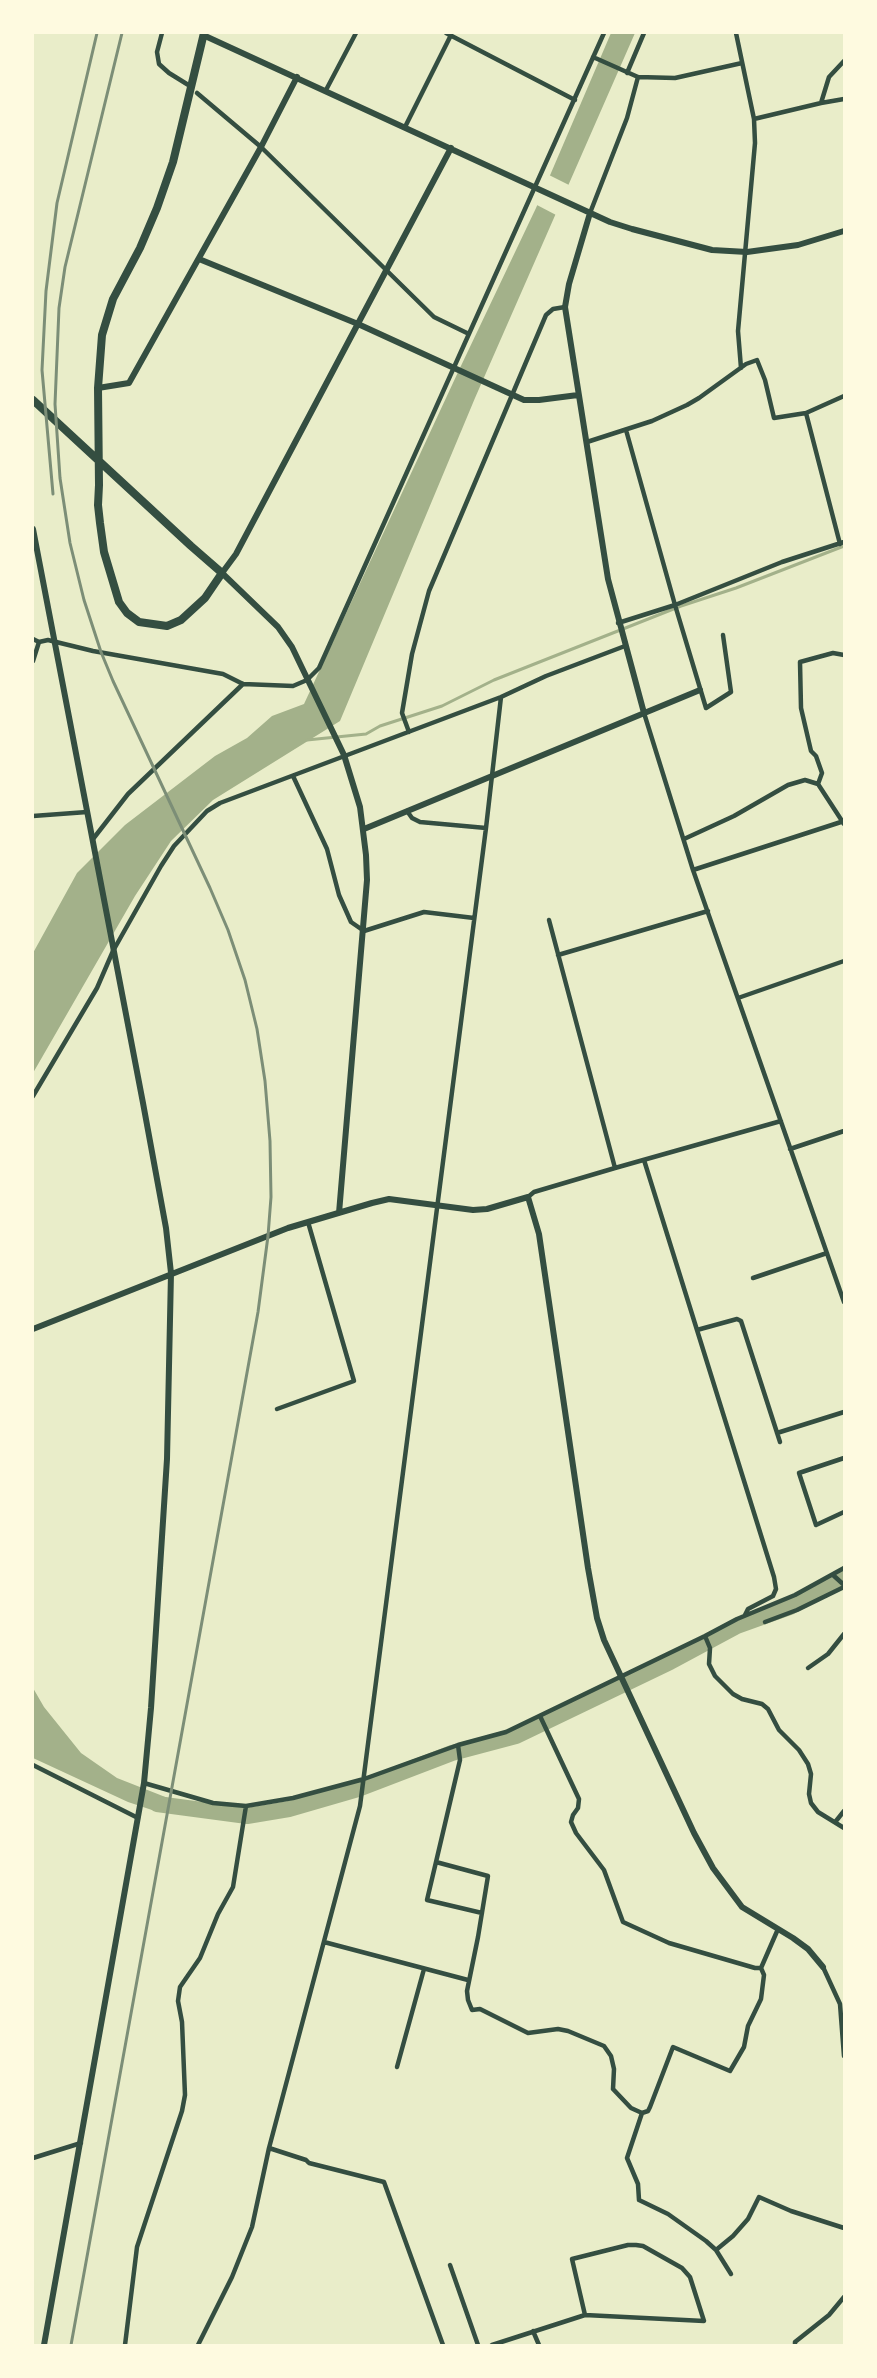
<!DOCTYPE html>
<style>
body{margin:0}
#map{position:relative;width:877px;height:2378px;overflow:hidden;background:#e9edc9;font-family:"PT Serif",serif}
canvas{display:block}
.frame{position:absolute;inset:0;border:34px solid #fefae0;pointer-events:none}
</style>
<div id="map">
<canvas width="877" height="2378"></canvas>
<div class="frame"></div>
</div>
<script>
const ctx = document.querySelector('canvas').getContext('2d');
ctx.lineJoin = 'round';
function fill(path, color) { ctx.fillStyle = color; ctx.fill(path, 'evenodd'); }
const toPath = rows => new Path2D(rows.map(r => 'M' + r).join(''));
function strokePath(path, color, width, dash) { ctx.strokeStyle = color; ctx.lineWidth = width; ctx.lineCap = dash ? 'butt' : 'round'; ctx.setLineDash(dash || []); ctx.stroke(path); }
const water = toPath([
 [611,33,635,33,475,398,340,721,213,800,171,841,135,896,33,1073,33,953,77,873,125,825,215,756,247,738,272,716,304,704,459,370,536,208],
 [33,1688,44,1707,81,1753,117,1778,178,1802,179,1814,155,1811,128,1802,33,1758]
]);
const pier = toPath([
 [549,175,571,186,558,216,535,204]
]);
const stream = toPath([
 [307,740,366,734,380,726,442,706,494,680,681,606,736,588,844,546]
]);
const river = toPath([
 [157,1804,247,1816,289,1809,358,1789,452,1753,516,1736,670,1662,737,1626,790,1607,844,1577]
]);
const minor = toPath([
 [162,33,157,52,159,64,169,73,190,86],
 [446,33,575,100],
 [736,33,754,119,755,143,738,331,741,368],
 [593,57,638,77,675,78,742,63],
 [627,73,644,33],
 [326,90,356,33],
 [197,93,261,147,434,317,469,334],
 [821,103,829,77,844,61],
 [754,119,821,103,844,99],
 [405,127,451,35],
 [590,213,627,118,638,77],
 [806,413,840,544],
 [626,430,675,605,706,708,731,692,723,635],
 [587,442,652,421,687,405,699,398,746,364,757,360,765,380,774,418,806,413,844,396],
 [618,623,675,605,782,562,844,542],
 [33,639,39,642,48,640,93,651,223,674,243,684,293,686,307,680,319,668,604,33],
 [33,661,39,642],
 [644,713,693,870,844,1302],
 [409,732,402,713,412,654,429,591,546,315,553,309,565,307],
 [293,776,327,849,339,895,351,922,364,931,424,912,474,918],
 [818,784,822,773,816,756,811,751,801,708,800,662,833,653,844,655],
 [407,811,412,818,420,822,486,828],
 [33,816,87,812],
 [93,839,128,794,243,684],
 [684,839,734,816,788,785,805,780,818,784,844,824],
 [693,870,841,822],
 [549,920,615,1168],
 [558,955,708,911],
 [738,998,844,961],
 [33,1096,97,988,113,951,161,866,174,846,207,811,220,803,501,697,546,676,625,646],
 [790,1149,844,1131],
 [644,1160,774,1577,776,1589,773,1596,748,1609,745,1615],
 [528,1197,534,1192,615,1168,781,1121],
 [753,1278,827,1253],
 [697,1330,737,1319,741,1321,780,1442],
 [277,1409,354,1381,308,1222],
 [777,1433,844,1412],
 [844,1458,799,1473,816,1525,844,1512],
 [833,1575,844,1585],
 [765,1622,797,1610,844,1587],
 [705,1636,710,1648,709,1664,715,1676,733,1694,742,1699,762,1704,768,1709,779,1730,799,1750,808,1764,811,1774,809,1794,811,1803,818,1812,844,1828],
 [808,1668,828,1654,844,1634],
 [540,1716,579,1799,578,1808,573,1815,571,1822,576,1833,604,1870,623,1922,669,1943,755,1968,761,1968,778,1929],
 [458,1745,460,1760,436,1862,488,1876,478,1937,467,1991,468,2000,472,2010,480,2009,528,2033,558,2029,568,2031,604,2046,611,2056,614,2069,613,2089,631,2108,642,2113,627,2158,638,2184,639,2200,668,2214,706,2241,716,2250,731,2274],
 [33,1765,138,1818],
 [144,1783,213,1803,246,1806,293,1798,364,1779,458,1745,506,1732,705,1636,737,1619,795,1595,844,1568],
 [836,1821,844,1811],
 [436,1862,427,1900,482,1913],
 [324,1942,468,1980],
 [823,1967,840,2004,844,2056],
 [397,2067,424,1969],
 [642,2113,648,2111,650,2107,673,2047,730,2071,744,2047,748,2026,761,1999,764,1975,761,1968],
 [269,2148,306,2160,309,2163,384,2182,443,2345],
 [33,2158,81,2143],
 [716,2250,733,2236,748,2219,759,2197,791,2211,844,2228],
 [450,2265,478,2345],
 [533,2331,539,2345],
 [125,2345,137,2247,182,2111,185,2095,182,2022,178,2001,180,1987,200,1958,218,1914,233,1887,246,1806],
 [198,2345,232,2277,252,2227,269,2148,360,1806,486,828,501,697],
 [492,2345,585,2315,704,2321,690,2277,682,2268,643,2246,636,2245,628,2245,572,2259,585,2315],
 [795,2345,795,2342,829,2315,844,2297]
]);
const tertiary = toPath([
 [203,35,610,222,632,229,712,250,747,252,798,245,844,231],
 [590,213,569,284,565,307,608,579,644,713],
 [199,259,358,324,524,400,539,400,578,395],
 [98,388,129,383,261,147,297,77],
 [33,529,143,1103,166,1228,171,1273,167,1459,151,1708,144,1783,44,2345],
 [364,829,700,690],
 [339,1213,367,880,366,855,360,807,344,755,292,647,278,627,222,573,236,554,451,148],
 [33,1329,288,1228,372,1203,389,1199,473,1210,487,1209,528,1197,539,1234,588,1568,597,1618,604,1640,694,1833,713,1868,742,1907,793,1938,808,1949,823,1967]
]);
const primary = toPath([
 [33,400,191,546,222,573,205,598,181,620,167,626,139,622,127,613,119,602,104,552,100,523,98,505,99,485,98,388,102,335,113,299,140,248,157,208,173,162,204,33]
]);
const rail = toPath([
 [53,494,42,370,46,291,57,203,97,33],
 [71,2345,258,1312,268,1236,271,1197,270,1141,265,1081,257,1029,245,980,228,930,210,888,113,681,101,652,84,600,70,543,60,478,55,404,59,308,65,267,122,33]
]);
fill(water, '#a3b18a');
fill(pier, '#e9edc9');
strokePath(stream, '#a3b18a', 3);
strokePath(river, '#a3b18a', 16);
strokePath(minor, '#344e41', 4.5);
strokePath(tertiary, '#344e41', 6);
strokePath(primary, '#344e41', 8);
strokePath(rail, '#7c8e77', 3);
</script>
